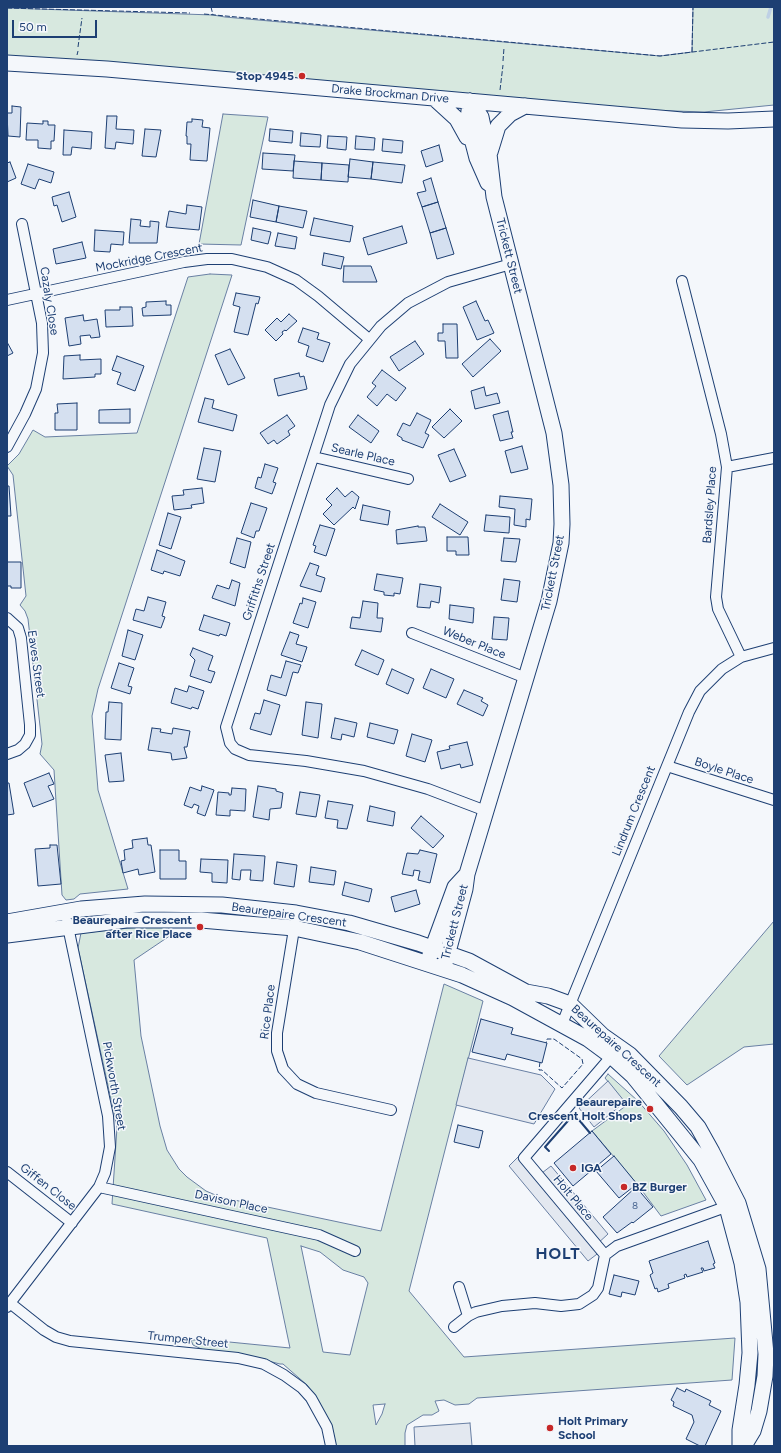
<!DOCTYPE html>
<style>
body{margin:0}
#map{position:relative;width:781px;height:1453px;overflow:hidden;background:#f4f7fb;font-family:Figtree,sans-serif}
canvas{display:block}
.frame{position:absolute;inset:0;border:8px solid #1d3f73;pointer-events:none}
.scale{position:absolute;left:12px;top:20px;width:85px;height:18px;box-sizing:border-box;border:2px solid #1d3f73;border-top:0;padding-left:5px;font-size:12px;line-height:14px;white-space:nowrap;color:#1d3f73;-webkit-text-stroke:3px #f4f7fb;paint-order:stroke}
</style>
<div id="map">
<canvas width="781" height="1453"></canvas>
<div class="frame"></div>
<div class="scale">50 m</div>
</div>
<script>
const ctx = document.querySelector('canvas').getContext('2d');
ctx.lineJoin = 'round';
function fill(path, color) { ctx.fillStyle = color; ctx.fill(path, 'evenodd'); }
const toPath = rows => new Path2D(rows.map(r => 'M' + r).join(''));
function strokePath(path, color, width, dash) { ctx.strokeStyle = color; ctx.lineWidth = width; ctx.lineCap = dash ? 'butt' : 'round'; ctx.setLineDash(dash || []); ctx.stroke(path); }
function drawText(font, color, halo, rows, align = 'center') {
  ctx.font = font + ' Figtree,sans-serif'; ctx.lineWidth = 3; ctx.setLineDash([]); ctx.textBaseline = 'middle'; ctx.strokeStyle = halo; ctx.fillStyle = color; for (const [text, x, y, turn = 0] of rows) {
    ctx.save(); ctx.translate(x, y); ctx.rotate((+turn || 0) * Math.PI / 180); ctx.textAlign = isNaN(turn) ? turn : align; if (halo) ctx.strokeText(text, 0, 0); ctx.fillText(text, 0, 0); ctx.restore();
  }
}
const green = toPath([
 [693,7,774,7,774,105,704,112,525,106,7,63,7,8,213,15,225,17,660,56,692,52,693,7],
 [223,114,268,117,241,245,199,244,223,114],
 [210,274,232,275,98,689,92,716,98,790,128,889,80,894,74,899,66,900,62,895,54,770,40,754,42,744,28,619,25,611,20,605,26,596,13,475,7,466,19,454,33,430,45,437,137,433,188,277,210,274],
 [774,921,774,1044,744,1047,687,1085,659,1056,774,921],
 [149,926,165,927,171,935,134,960,141,1036,160,1126,167,1150,179,1169,187,1177,206,1191,220,1197,381,1231,444,984,483,1001,409,1291,464,1357,735,1338,732,1380,477,1398,469,1404,455,1405,444,1400,435,1401,439,1411,432,1415,423,1415,407,1425,405,1433,405,1446,333,1446,328,1419,307,1385,283,1364,280,1364,245,1355,208,1352,193,1345,191,1340,209,1340,290,1348,267,1238,112,1204,117,1127,78,948,81,933,149,926],
 [301,1246,320,1252,343,1270,364,1277,368,1283,350,1355,323,1352,301,1246],
 [385,1404,382,1414,376,1425,373,1405,385,1404],
 [608,1074,638,1101,664,1131,687,1165,706,1200,661,1216,637,1184,592,1131,627,1105,605,1078,608,1074]
]);
const parking = toPath([
 [468,1058,541,1075,555,1089,534,1124,456,1105,468,1058],
 [608,1081,625,1102,594,1127,579,1108,608,1081],
 [520,1155,538,1176,551,1166,608,1234,596,1245,601,1251,588,1261,509,1166,520,1155],
 [470,1423,472,1446,415,1446,414,1427,470,1423]
]);
const stream = toPath([
 [768,17,771,7]
]);
const building = toPath([
 [12,106,21,107,20,137,8,136,7,113,12,113,12,106],
 [107,116,117,116,116,129,134,130,133,144,116,142,115,149,105,148,107,116],
 [192,119,203,120,202,127,210,128,207,161,190,160,191,144,187,144,187,136,186,136,187,122,192,122,192,119],
 [43,121,48,121,48,125,55,125,54,141,51,141,51,149,38,148,38,140,26,140,27,123,43,124,43,121],
 [145,129,161,130,156,157,142,156,145,129],
 [270,129,293,131,292,143,269,141,270,129],
 [64,130,92,132,91,149,72,147,71,155,63,155,64,130],
 [301,133,321,135,320,147,300,146,301,133],
 [328,136,347,137,346,150,327,148,328,136],
 [356,136,375,138,374,150,355,149,356,136],
 [383,139,403,141,402,153,382,151,383,139],
 [439,145,443,161,426,167,421,151,439,145],
 [263,153,295,155,293,171,262,169,263,153],
 [350,159,373,162,371,179,348,177,350,159],
 [294,161,322,163,321,180,293,178,294,161],
 [10,162,16,178,7,182,7,163,10,162],
 [373,162,405,165,402,183,371,179,373,162],
 [322,163,349,165,348,182,321,180,322,163],
 [28,164,54,172,51,183,39,179,35,189,21,184,28,164],
 [431,178,438,202,422,207,417,193,426,191,423,181,431,178],
 [69,192,76,217,62,222,57,205,54,206,52,197,69,192],
 [253,200,279,206,276,222,250,217,253,200],
 [438,202,446,228,430,233,422,207,438,202],
 [187,205,202,207,199,230,166,227,169,211,186,214,187,205],
 [279,206,307,211,303,228,276,222,279,206],
 [314,218,353,226,350,242,310,235,314,218],
 [131,219,141,220,140,226,150,227,150,221,159,222,157,243,129,243,131,219],
 [402,226,407,243,368,255,363,238,402,226],
 [253,228,271,232,268,244,251,240,253,228],
 [446,228,454,254,437,259,430,233,446,228],
 [95,230,124,232,123,245,111,244,110,252,94,251,95,230],
 [278,233,297,237,295,249,275,246,278,233],
 [82,242,86,258,56,264,53,249,82,242],
 [324,253,344,257,341,269,322,265,324,253],
 [344,266,371,266,377,282,343,282,344,266],
 [236,293,260,297,258,304,256,303,248,335,234,332,240,307,233,305,236,293],
 [166,301,166,305,171,305,171,315,143,316,142,308,146,307,146,302,166,301],
 [476,301,485,321,488,320,494,333,477,340,463,307,476,301],
 [120,307,132,307,133,326,106,327,105,310,120,310,120,307],
 [289,314,297,321,286,331,285,330,282,332,283,334,276,341,265,330,277,318,281,322,289,314],
 [83,315,84,321,97,319,100,337,91,338,90,335,80,336,81,344,69,346,65,318,83,315],
 [443,324,457,324,458,358,446,358,445,341,438,341,438,333,443,333,443,324],
 [303,328,319,333,317,339,330,343,323,362,306,356,309,346,298,342,303,328],
 [490,339,501,351,473,377,462,364,490,339],
 [415,341,424,354,399,371,390,357,415,341],
 [7,342,13,353,7,356,7,342],
 [230,349,245,378,228,385,215,355,230,349],
 [80,355,80,360,101,359,101,374,95,374,95,377,63,379,64,356,80,355],
 [117,356,144,366,135,391,117,384,121,373,112,370,117,356],
 [382,370,406,388,396,401,387,394,377,406,367,397,376,386,372,383,382,370],
 [299,373,300,377,304,376,307,389,278,396,274,379,299,373],
 [484,387,486,396,497,393,500,403,475,409,471,391,484,387],
 [205,398,214,400,212,408,237,415,233,431,198,422,205,398],
 [77,403,77,430,55,430,55,413,58,413,57,404,77,403],
 [130,409,130,423,99,423,99,410,130,409],
 [450,409,462,421,444,438,432,427,450,409],
 [508,411,513,432,511,432,513,438,500,441,493,415,508,411],
 [417,413,431,420,425,433,429,435,423,448,402,440,402,438,397,435,403,423,410,426,417,413],
 [287,415,295,426,288,431,290,435,277,444,274,440,268,444,260,433,287,415],
 [358,415,379,431,371,443,349,427,358,415],
 [522,446,528,469,511,473,505,451,522,446],
 [204,448,221,451,215,482,197,479,204,448],
 [454,449,466,476,450,482,438,455,454,449],
 [265,464,278,468,273,482,276,483,272,494,255,488,258,477,261,478,265,464],
 [7,486,9,486,11,516,7,516,7,486],
 [202,488,204,503,191,505,192,508,174,510,172,496,184,495,183,490,202,488],
 [337,488,345,497,352,491,359,497,355,509,353,507,334,525,323,514,332,505,326,499,337,488],
 [500,496,532,499,530,520,526,519,526,527,514,525,515,509,499,507,500,496],
 [251,503,267,508,259,531,256,531,254,538,241,533,251,503],
 [440,504,468,522,460,535,432,517,440,504],
 [363,505,390,511,388,525,360,520,363,505],
 [168,513,181,517,171,549,159,545,168,513],
 [486,515,510,517,509,533,484,531,486,515],
 [320,525,335,529,326,556,314,552,316,546,313,545,320,525],
 [418,526,418,527,425,527,427,541,397,544,396,530,418,526],
 [447,537,468,537,469,555,456,555,456,551,447,551,447,537],
 [237,538,251,542,245,568,230,563,237,538],
 [504,538,520,539,516,562,501,561,504,538],
 [157,550,185,561,180,576,164,571,163,574,151,570,157,550],
 [7,562,21,562,21,588,11,588,11,586,7,586,7,562],
 [310,563,319,566,316,575,325,578,321,592,300,586,310,563],
 [377,574,403,578,400,594,394,593,394,596,384,595,384,592,374,590,377,574],
 [504,579,520,581,517,602,501,600,504,579],
 [232,580,240,583,235,606,212,598,217,585,229,589,232,580],
 [420,584,441,587,439,603,431,601,430,608,417,607,420,584],
 [148,597,166,602,162,616,165,617,161,628,133,620,136,609,144,611,148,597],
 [303,598,316,602,308,628,293,623,300,603,302,604,303,598],
 [363,601,378,603,377,618,383,618,381,632,350,628,352,617,360,618,363,601],
 [450,605,474,608,473,623,449,619,450,605],
 [204,615,230,623,226,636,220,634,219,636,199,630,204,615],
 [494,617,509,618,507,640,492,639,494,617],
 [128,630,143,635,135,660,122,656,128,630],
 [290,632,299,635,296,644,307,647,302,662,281,655,290,632],
 [193,648,213,656,208,670,215,672,211,683,190,676,195,660,190,655,193,648],
 [362,650,384,660,378,675,355,665,362,650],
 [286,661,301,665,298,673,293,672,286,696,267,690,271,675,281,678,286,661],
 [119,663,134,668,128,686,132,687,130,694,111,688,119,663],
 [392,669,414,679,408,694,386,684,392,669],
 [431,669,454,679,446,698,423,688,431,669],
 [189,686,204,691,198,709,192,707,191,709,171,703,175,688,187,692,189,686],
 [464,690,483,698,481,701,488,705,483,716,457,704,464,690],
 [264,700,280,705,271,735,250,729,255,713,260,714,264,700],
 [109,702,122,703,121,740,105,739,106,712,108,712,109,702],
 [306,702,322,704,318,738,302,735,306,702],
 [335,718,357,723,354,737,342,734,341,740,331,738,335,718],
 [370,723,398,730,394,744,367,737,370,723],
 [152,728,161,729,160,732,172,734,173,728,190,731,187,747,184,747,187,758,172,760,171,753,148,750,152,728],
 [412,734,432,740,425,762,406,756,412,734],
 [467,742,473,765,461,768,460,764,441,769,437,752,450,749,449,746,467,742],
 [121,753,124,781,109,782,105,755,121,753],
 [49,773,54,784,48,786,54,799,33,807,24,783,49,773],
 [7,783,9,783,14,814,7,815,7,783],
 [202,786,214,790,205,816,197,813,199,806,194,804,192,808,184,805,190,787,201,791,202,786],
 [258,786,276,789,276,791,283,793,281,808,270,809,269,820,253,817,258,786],
 [232,788,246,789,245,811,230,810,230,816,216,815,218,792,229,793,229,795,231,795,232,788],
 [300,792,320,795,316,817,296,814,300,792],
 [328,801,353,805,347,829,337,828,338,820,325,818,328,801],
 [370,806,395,812,393,826,367,821,370,806],
 [421,816,444,836,433,848,411,828,421,816],
 [147,838,148,845,151,845,155,872,139,875,138,869,123,873,121,861,125,860,124,850,133,848,132,840,147,838],
 [50,845,57,845,61,884,38,886,35,849,50,848,50,845],
 [160,850,179,850,179,861,186,861,186,879,160,879,160,850],
 [420,850,437,854,430,883,418,880,420,871,414,870,413,876,402,874,407,853,418,854,420,850],
 [234,854,265,856,263,881,250,880,251,870,241,870,240,880,232,879,234,854],
 [201,859,228,860,227,883,212,882,212,873,200,872,201,859],
 [277,862,297,865,294,887,274,884,277,862],
 [311,867,336,871,334,885,309,882,311,867],
 [345,882,372,889,369,902,342,895,345,882],
 [416,890,420,904,395,912,391,897,416,890],
 [481,1019,513,1028,511,1034,547,1043,542,1063,507,1054,505,1060,472,1052,481,1019],
 [458,1125,483,1131,479,1148,454,1142,458,1125],
 [592,1131,611,1154,573,1186,554,1163,592,1131],
 [614,1156,637,1184,619,1198,596,1171,614,1156],
 [636,1187,653,1207,633,1223,632,1222,617,1233,603,1217,636,1187],
 [708,1241,715,1263,713,1264,715,1268,704,1271,703,1268,701,1268,703,1272,687,1277,686,1274,684,1275,685,1278,668,1284,669,1288,658,1292,657,1288,655,1289,650,1275,653,1273,649,1261,708,1241],
 [614,1275,639,1281,635,1295,622,1292,621,1297,609,1294,614,1275],
 [677,1388,685,1392,686,1389,711,1401,709,1405,721,1411,705,1446,700,1446,686,1439,694,1422,692,1415,673,1406,674,1402,671,1400,677,1388]
]);
const street = toPath([
 [682,281,721,434,727,467,716,597,718,609,741,657],
 [7,300,184,262,207,259,232,259,267,267,296,280,318,296,369,339],
 [7,447,25,414,36,389,43,353,42,323,22,224],
 [314,457,408,479],
 [727,467,774,458],
 [7,618,18,628,21,638,30,725,30,735,25,744,18,750,7,754],
 [412,633,526,678],
 [667,766,774,800],
 [486,811,428,789,364,771,306,761,249,755,235,749,230,743,226,727,330,405,350,364,381,326,408,303,448,282,511,264],
 [295,923,277,1033,277,1051,283,1069,297,1084,316,1093,391,1110],
 [562,1024,689,712,700,691,722,669,741,657,774,648],
 [615,1052,524,1158,605,1255,617,1246,731,1205],
 [7,1172,72,1223],
 [99,1187,319,1235,355,1251],
 [459,1287,468,1316],
 [10,1303,44,1330,56,1337,70,1341,238,1358,264,1364,284,1375,302,1388,311,1398,327,1427,331,1446],
 [7,1307,99,1187,105,1173,110,1147,108,1116,67,922],
 [454,1327,468,1316,476,1312,502,1306,535,1303,561,1306,579,1304,593,1295,598,1288,605,1255]
]);
const secondary = toPath([
 [7,63,107,69,682,120,728,121,774,119],
 [434,98,457,119,467,137],
 [470,101,468,120,470,131,477,158,488,183],
 [490,152,498,126,510,114,525,106],
 [7,922,81,909,145,904,222,905,296,913,349,923,418,943,469,961,526,992,548,996,570,1004,603,1036,630,1055,681,1107,698,1127,712,1152,738,1203,758,1269,766,1354,765,1376,759,1411,753,1431,744,1446],
 [7,935,126,920,201,920,294,928,360,942,462,975,513,998,588,1039,611,1056,633,1076,701,1160,727,1207,742,1263,748,1302,750,1353,747,1385,740,1430,740,1446],
 [429,958,455,887,467,874],
 [445,963,465,889,467,874,549,601,561,543,562,524,561,485,554,433,494,197,489,154,481,117,470,101]
]);
const fence = toPath([
 [211,7,213,15],
 [7,8,190,13],
 [204,14,660,56,774,42],
 [78,47,82,18],
 [692,52,693,7],
 [77,55,78,51],
 [503,61,504,48],
 [500,90,503,65],
 [540,1062,539,1070,542,1070,562,1088,583,1064,582,1059,554,1039,547,1039,546,1043]
]);
const wall = toPath([
 [549,1151,545,1147,574,1114,590,1133]
]);
const markers = [
 [302,76,4,"#c62828"],
 [200,927,4,"#c62828"],
 [650,1109,4,"#c62828"],
 [573,1168,4,"#c62828"],
 [624,1187,4,"#c62828"],
 [550,1428,4,"#c62828"]
];
const numberNames = [
 ["8",635,1206]
];
const poiNames = [
 ["Stop 4945",294,76],
 ["Beaurepaire Crescent",192,920],
 ["after Rice Place",192,934],
 ["Beaurepaire",642,1102],
 ["Crescent Holt Shops",642,1116],
 ["IGA",581,1168,"left"],
 ["BZ Burger",632,1187,"left"],
 ["Holt Primary",558,1421,"left"],
 ["School",558,1435,"left"]
];
const streetNames = [
 ["Drake Brockman Drive",390,94,5],
 ["Trickett Street",509,256,76],
 ["Mockridge Crescent",149,258,-11],
 ["Cazaly Close",49,301,81],
 ["Searle Place",363,455,13],
 ["Bardsley Place",710,505,-86],
 ["Trickett Street",553,573,-79],
 ["Griffiths Street",259,582,-72],
 ["Weber Place",474,643,22],
 ["Eaves Street",36,664,82],
 ["Boyle Place",724,771,18],
 ["Lindrum Crescent",634,811,-68],
 ["Beaurepaire Crescent",289,915,8],
 ["Trickett Street",455,922,-76],
 ["Rice Place",268,1012,-83],
 ["Beaurepaire Crescent",616,1046,42],
 ["Pickworth Street",114,1086,80],
 ["Giffen Close",48,1187,38],
 ["Holt Place",573,1198,50],
 ["Davison Place",231,1202,12],
 ["Trumper Street",188,1340,6]
];
const districtNames = [
 ["HOLT",558,1254]
];
fill(green, '#d7e8df');
strokePath(green, '#687fa3', 1);
fill(parking, '#e3e8f0');
strokePath(parking, '#687fa3', 1);
strokePath(stream, '#bed0e5', 3.5);
fill(building, '#d5e0f0');
strokePath(building, '#1d3f73', 1);
strokePath(street, '#1d3f73', 12);
strokePath(secondary, '#1d3f73', 17);
strokePath(street, '#f4f7fb', 10);
strokePath(secondary, '#f4f7fb', 15);
strokePath(fence, '#1d3f73', 1, [5, 2]);
strokePath(wall, '#1d3f73', 2);
for (const [x, y, r, color] of markers) { const dot = new Path2D(); dot.arc(x, y, r, 0, 2 * Math.PI); ctx.fillStyle = color; ctx.fill(dot); strokePath(dot, '#f4f7fb', 1.5); }
drawText('10px', '#4b6792', null, numberNames);
drawText('bold 12px', '#1d3f73', '#f4f7fb', poiNames, 'right');
drawText('12px', '#1d3f73', '#f4f7fb', streetNames);
ctx.letterSpacing = '1px';
drawText('bold 16px', '#1d3f73', '#f4f7fb', districtNames);
ctx.letterSpacing = '0px';
</script>
